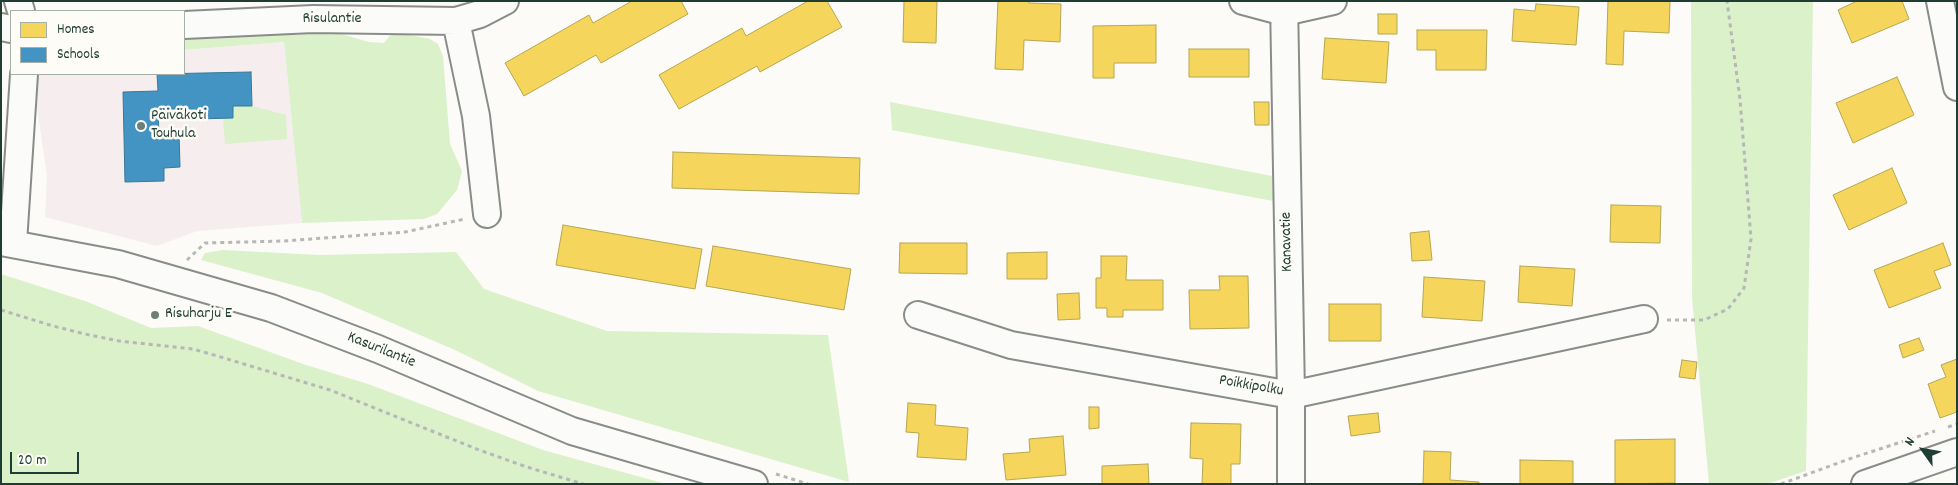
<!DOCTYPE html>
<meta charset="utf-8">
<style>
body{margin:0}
#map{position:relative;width:1958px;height:485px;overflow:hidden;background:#fcfbf8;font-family:Dekko,sans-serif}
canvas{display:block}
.frame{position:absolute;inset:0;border:2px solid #1f3d34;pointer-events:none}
.legend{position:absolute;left:10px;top:10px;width:175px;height:65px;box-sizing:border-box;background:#fdfcf7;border:1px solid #a4b0a9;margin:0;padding:6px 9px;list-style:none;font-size:15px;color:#1f3d34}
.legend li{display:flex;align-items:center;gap:10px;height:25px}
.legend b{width:25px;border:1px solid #a4b0a9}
.north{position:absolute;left:1898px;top:425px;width:50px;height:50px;-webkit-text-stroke:4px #fdfcf7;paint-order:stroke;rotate:302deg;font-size:14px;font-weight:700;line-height:20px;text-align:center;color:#1f3d34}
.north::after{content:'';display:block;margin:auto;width:18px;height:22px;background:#1f3d34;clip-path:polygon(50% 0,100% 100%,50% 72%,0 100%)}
.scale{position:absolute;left:10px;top:452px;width:69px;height:22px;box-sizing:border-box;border:2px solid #1f3d34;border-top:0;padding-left:6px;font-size:15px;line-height:18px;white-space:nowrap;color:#1f3d34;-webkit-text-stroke:4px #fdfcf7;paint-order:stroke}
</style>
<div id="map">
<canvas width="1958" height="485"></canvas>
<div class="frame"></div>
<ul class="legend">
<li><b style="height:14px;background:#f6d55c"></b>Homes</li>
<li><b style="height:14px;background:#4393c3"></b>Schools</li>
</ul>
<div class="north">N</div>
<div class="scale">20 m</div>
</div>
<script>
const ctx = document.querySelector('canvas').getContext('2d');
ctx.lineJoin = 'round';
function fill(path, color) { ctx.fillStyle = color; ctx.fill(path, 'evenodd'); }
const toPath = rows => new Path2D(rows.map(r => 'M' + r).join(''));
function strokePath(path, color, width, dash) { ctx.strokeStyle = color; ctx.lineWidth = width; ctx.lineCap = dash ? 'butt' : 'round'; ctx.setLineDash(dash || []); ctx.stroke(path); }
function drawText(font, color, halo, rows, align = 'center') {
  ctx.font = font + ' Dekko,sans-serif'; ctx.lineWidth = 5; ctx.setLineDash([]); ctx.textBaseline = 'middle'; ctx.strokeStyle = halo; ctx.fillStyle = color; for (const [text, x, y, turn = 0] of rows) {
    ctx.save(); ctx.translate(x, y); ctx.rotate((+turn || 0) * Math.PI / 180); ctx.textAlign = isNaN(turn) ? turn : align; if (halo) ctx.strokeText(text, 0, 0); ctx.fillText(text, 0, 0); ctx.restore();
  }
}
const built = toPath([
 [284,42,302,223,197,231,157,246,45,217,47,176,32,74,184,74,184,50]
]);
const green = toPath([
 [1691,1,1813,1,1806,471,1767,484,1709,484,1692,297],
 [338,33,369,42,384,43,391,34,400,33,430,39,438,44,443,56,450,144,462,171,457,190,437,214,424,219,302,223,284,42,184,50,184,38],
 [890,102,1272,176,1273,201,892,130],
 [233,106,252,106,286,115,287,139,225,144,223,118,233,118],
 [223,250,319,255,456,252,484,289,607,331,828,335,849,482,538,391,455,350,322,293,201,260,205,253],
 [1,274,85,301,151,328,198,326,306,365,368,384,543,450,666,484,1,484]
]);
const homes = toPath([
 [632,1,681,1,688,14,601,63,596,55,524,96,505,63,589,15,593,23,632,1],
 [808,1,827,1,842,27,760,72,757,66,679,109,659,75,742,28,746,36,808,1],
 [904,1,937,1,936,43,903,42,904,1],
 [998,1,1029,1,1029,3,1061,4,1060,42,1024,40,1023,70,995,69,998,1],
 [1608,1,1670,1,1669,33,1624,31,1623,65,1606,64,1608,1],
 [1857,1,1902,1,1909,19,1852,43,1838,10,1857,1],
 [1536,4,1579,7,1576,45,1512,41,1514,9,1535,11,1536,4],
 [1378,14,1397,14,1397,34,1378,34,1378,14],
 [1156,25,1156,63,1114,63,1114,78,1093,78,1093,26,1156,25],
 [1417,30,1487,30,1486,70,1436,70,1436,50,1417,50,1417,30],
 [1325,38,1389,42,1386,83,1322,79,1325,38],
 [1189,49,1249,49,1249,77,1189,77,1189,49],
 [1897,77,1914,115,1853,143,1836,103,1897,77],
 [1254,102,1269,102,1269,125,1255,125,1254,102],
 [673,152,860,158,859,194,672,188,673,152],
 [1892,168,1907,203,1849,230,1833,195,1892,168],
 [1611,205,1661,206,1660,243,1610,242,1611,205],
 [563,225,702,249,695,289,556,265,563,225],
 [1429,231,1432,260,1412,261,1410,233,1429,231],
 [900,243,967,243,967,274,899,273,900,243],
 [1943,243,1951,265,1934,271,1941,288,1889,308,1874,270,1943,243],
 [713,246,851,269,844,310,706,286,713,246],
 [1047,252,1047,279,1007,279,1007,253,1047,252],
 [1101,256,1127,256,1126,280,1163,280,1163,310,1123,310,1123,317,1107,317,1107,308,1096,308,1096,278,1101,278,1101,256],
 [1520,266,1575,269,1572,306,1518,302,1520,266],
 [1219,276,1248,276,1249,328,1190,329,1189,290,1220,290,1219,276],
 [1424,277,1485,281,1482,321,1422,317,1424,277],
 [1079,293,1080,319,1058,320,1057,294,1079,293],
 [1329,304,1381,304,1381,341,1329,341,1329,304],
 [1919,338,1924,350,1903,358,1899,345,1919,338],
 [1957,359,1957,412,1940,418,1928,384,1946,377,1941,365,1957,359],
 [1682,360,1697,362,1695,379,1679,377,1682,360],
 [908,403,936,405,935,425,968,428,966,460,917,457,919,433,906,432,908,403],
 [1089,407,1099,407,1099,428,1089,429,1089,407],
 [1378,413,1380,432,1351,436,1348,416,1378,413],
 [1191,423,1241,424,1240,464,1231,464,1231,484,1202,484,1203,459,1190,458,1191,423],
 [1063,436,1066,475,1006,480,1003,454,1030,452,1029,439,1063,436],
 [1675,439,1675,483,1615,484,1615,440,1675,439],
 [1424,451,1451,452,1450,480,1479,482,1479,484,1423,484,1424,451],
 [1520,460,1573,461,1573,484,1520,484,1520,460],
 [1148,464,1149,484,1102,484,1102,466,1148,464]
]);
const schools = toPath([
 [251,72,252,106,233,106,233,118,196,119,193,109,158,109,159,134,179,133,180,167,164,168,164,181,125,182,123,92,158,91,157,74,251,72]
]);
const path = toPath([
 [187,260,205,243,284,241,405,232,465,219],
 [1,310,53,326,85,334,119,341,193,349,224,358,330,390,479,450,527,467,583,484],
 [1667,320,1704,320,1728,309,1744,288,1751,239,1740,99,1727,1],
 [1948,427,1957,424],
 [776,474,808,484],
 [1781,484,1849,459,1935,431]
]);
const minor = toPath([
 [18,1,21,11],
 [1243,1,1284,12,1333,1],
 [1284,1,1291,395,1291,484],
 [1940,1,1957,87],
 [456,21,476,116,487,214],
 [184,25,313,19,456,21,480,14,505,1],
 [1,27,11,29],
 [1,242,118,264,271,308,378,349,572,431,754,484],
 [13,243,24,74],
 [918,315,1011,345,1291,395,1644,319],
 [1865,484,1957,452]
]);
const markers = [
 [141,126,5,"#6c8079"],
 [155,315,5,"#6c8079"]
];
const streetNames = [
 ["Risulantie",332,20],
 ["Kanavatie",1288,242,-91],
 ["Kasurilantie",381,351,22],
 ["Poikkipolku",1251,387,10]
];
const poiNames = [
 ["Päiväkoti",151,117],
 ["Touhula",151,135],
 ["Risuharju E",165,315]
];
fill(built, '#f6edef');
fill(green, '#daf1ca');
fill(homes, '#f6d55c');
strokePath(homes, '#b6a750', 1);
fill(schools, '#4393c3');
strokePath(schools, '#387998', 1);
strokePath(minor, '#888d8a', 30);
strokePath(path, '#b5b8b6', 3, [4, 4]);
strokePath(minor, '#fbfbf9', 26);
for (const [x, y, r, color] of markers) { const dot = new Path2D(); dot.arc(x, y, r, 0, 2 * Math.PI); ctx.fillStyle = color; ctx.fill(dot); strokePath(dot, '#fdfcf7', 2); }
drawText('16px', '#1f3d34', '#fdfcf7', streetNames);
drawText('16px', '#1f3d34', '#fdfcf7', poiNames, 'left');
</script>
